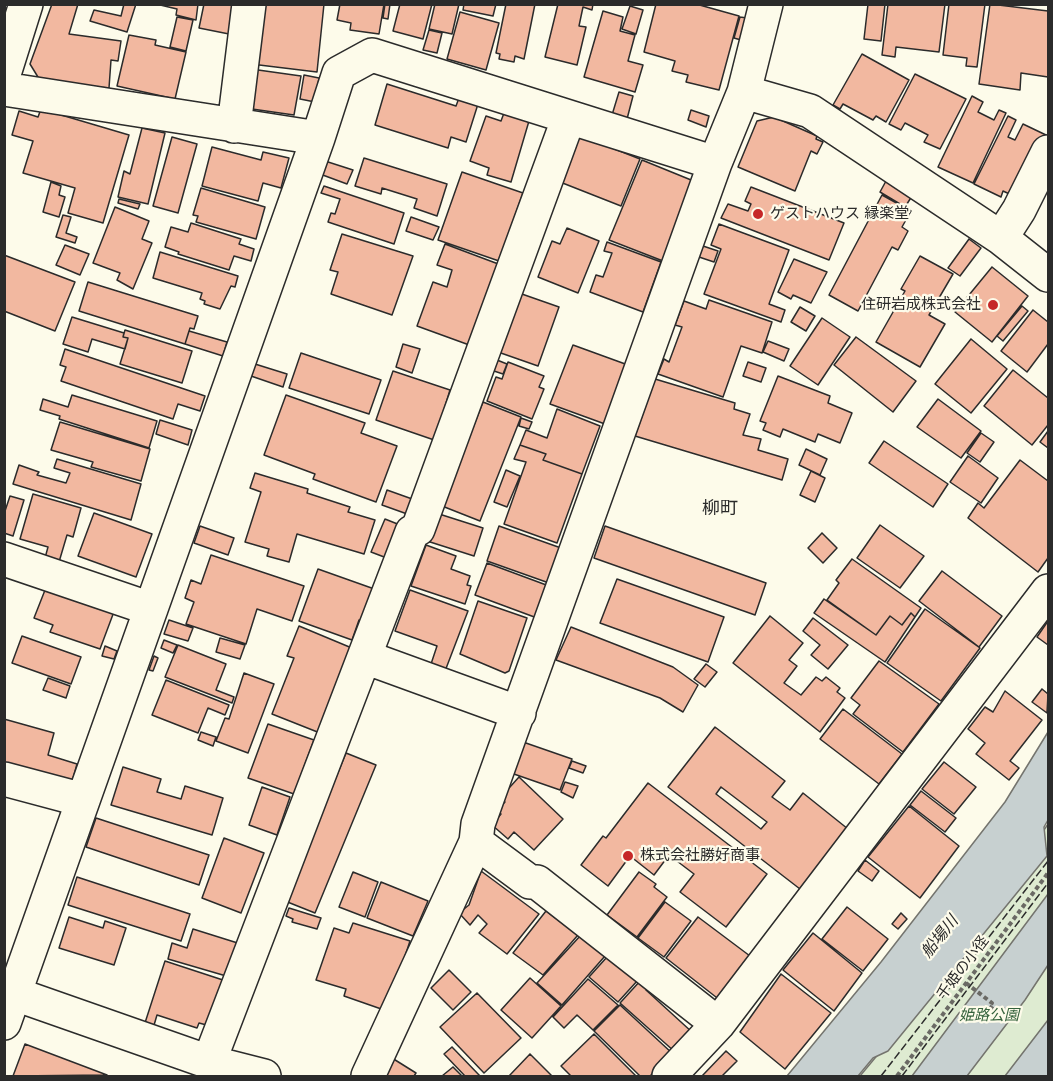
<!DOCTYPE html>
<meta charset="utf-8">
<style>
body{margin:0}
#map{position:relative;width:1053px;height:1081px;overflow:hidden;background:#fdfbea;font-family:"Libre Baskerville",serif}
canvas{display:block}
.frame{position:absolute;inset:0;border:6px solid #2b2b2b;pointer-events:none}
</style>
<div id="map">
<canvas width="1053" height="1081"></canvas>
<div class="frame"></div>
</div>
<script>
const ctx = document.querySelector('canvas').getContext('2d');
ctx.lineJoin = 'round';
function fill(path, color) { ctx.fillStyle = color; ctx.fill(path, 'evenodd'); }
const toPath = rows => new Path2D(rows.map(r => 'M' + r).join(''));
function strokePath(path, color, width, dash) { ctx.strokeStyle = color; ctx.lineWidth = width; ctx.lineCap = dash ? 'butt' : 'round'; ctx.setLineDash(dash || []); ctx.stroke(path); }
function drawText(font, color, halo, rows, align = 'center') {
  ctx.font = font + ' "Libre Baskerville","Noto Sans JP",serif'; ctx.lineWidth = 4.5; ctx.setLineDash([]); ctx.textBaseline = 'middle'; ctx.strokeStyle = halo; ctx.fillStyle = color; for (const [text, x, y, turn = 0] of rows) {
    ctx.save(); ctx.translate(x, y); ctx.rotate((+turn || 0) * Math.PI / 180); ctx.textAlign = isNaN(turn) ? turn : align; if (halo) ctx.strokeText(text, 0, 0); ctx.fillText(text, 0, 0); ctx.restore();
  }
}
const green = toPath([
 [1048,824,1048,1076,860,1076,1045,854,1044,830,1048,824]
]);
const water = toPath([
 [1048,732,1048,820,1044,827,1047,856,888,1051,873,1058,858,1076,787,1076,881,962,1005,802,1048,732],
 [1048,894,1048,965,1025,1000,967,1076,912,1076,1048,894],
 [1048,1020,1048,1076,1005,1076,1048,1020]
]);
const building = toPath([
 [52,4,78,4,69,34,121,41,118,61,111,60,109,88,41,82,30,64,52,4],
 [124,4,136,4,127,32,90,21,94,10,121,16,124,4],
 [156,4,198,4,196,20,176,15,177,9,156,4],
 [204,4,236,4,229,34,199,28,204,4],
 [261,4,324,4,317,72,251,64,261,4],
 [340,4,384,4,379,34,350,30,351,23,337,20,340,4],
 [385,4,390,4,388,19,383,18,385,4],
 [400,4,432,4,423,39,393,31,400,4],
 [435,4,459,4,452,34,429,29,435,4],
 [464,4,496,4,493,16,463,10,464,4],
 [506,4,535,4,524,59,515,56,514,62,499,59,500,54,496,53,506,4],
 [558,4,593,4,592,10,583,7,579,26,586,27,577,65,545,57,558,4],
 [656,4,696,4,739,16,719,90,686,82,688,75,672,71,675,61,644,52,656,4],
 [868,4,885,4,881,41,864,39,868,4],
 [888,4,945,4,939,52,896,47,895,57,882,55,888,4],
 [949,4,985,4,977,67,966,66,967,58,943,55,949,4],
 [990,4,1048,11,1048,77,1021,73,1020,90,979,84,990,4],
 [630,6,643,10,636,34,622,29,630,6],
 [603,11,623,17,620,31,635,35,628,61,643,65,635,92,584,77,603,11],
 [460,12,499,23,486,70,447,59,460,12],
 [177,17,193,20,186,51,170,47,177,17],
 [740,17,747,18,741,40,734,38,740,17],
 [429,30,442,33,437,53,423,50,429,30],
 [129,35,156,40,155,45,186,52,175,99,117,86,129,35],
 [862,54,909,80,886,122,876,116,873,120,843,104,840,109,833,105,862,54],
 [251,69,301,76,294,115,245,108,251,69],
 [915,74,966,99,940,149,924,142,928,135,905,123,901,130,889,124,915,74],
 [304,75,319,78,315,102,300,99,304,75],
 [387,84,456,106,459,98,478,104,466,142,451,137,448,148,375,125,387,84],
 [619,92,633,96,627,119,612,115,619,92],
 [972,96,983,102,978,112,994,120,999,110,1006,113,973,183,938,167,972,96],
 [41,109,129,135,103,223,68,213,75,188,23,173,33,141,12,135,19,111,38,117,41,109],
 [691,110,709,116,706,127,688,120,691,110],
 [504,113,529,121,511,182,487,175,489,168,470,161,486,116,501,121,504,113],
 [1008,116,1016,120,1008,137,1015,140,1023,124,1046,135,1016,197,1003,191,1001,197,974,184,1008,116],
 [774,117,817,136,816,139,823,142,817,154,811,151,795,191,738,167,757,121,774,117],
 [142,128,165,133,148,204,118,197,124,171,130,174,142,128],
 [579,135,640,159,621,206,560,182,579,135],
 [172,137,197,144,178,213,153,206,172,137],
 [212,147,261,160,263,152,289,158,281,188,263,183,258,201,202,186,212,147],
 [364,158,447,184,437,216,414,208,417,199,382,188,381,194,355,186,364,158],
 [642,160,696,182,663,261,609,240,642,160],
 [325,161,353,170,347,184,320,174,325,161],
 [462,172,523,193,499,261,438,240,462,172],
 [886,181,912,196,905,207,880,192,886,181],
 [51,182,61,186,59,195,65,197,59,217,43,212,51,182],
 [324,186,404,213,394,244,328,222,331,213,335,214,340,199,321,193,324,186],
 [751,187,844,223,829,260,721,218,728,204,748,211,751,204,745,201,751,187],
 [201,188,265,207,256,239,196,222,198,216,193,215,201,188],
 [882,195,911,211,902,227,908,231,898,250,892,247,858,311,829,295,882,195],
 [119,199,140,204,138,209,118,203,119,199],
 [115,207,149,221,142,239,152,243,133,289,117,280,120,273,93,263,115,207],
 [63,215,71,217,66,233,77,237,75,243,56,237,63,215],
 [411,217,439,227,433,240,406,231,411,217],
 [191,223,241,239,239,244,254,249,251,261,234,256,229,270,178,254,179,252,165,247,171,227,188,232,191,223],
 [719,224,789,250,769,304,785,310,781,322,704,294,721,249,711,245,719,224],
 [567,228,599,241,578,293,538,277,552,241,560,244,567,228],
 [342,234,413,256,392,315,331,294,338,272,330,270,342,234],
 [969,239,981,248,960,276,948,268,969,239],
 [607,242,661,262,643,312,590,292,596,275,603,277,612,253,604,251,607,242],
 [445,244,501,265,472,346,417,326,433,282,447,287,452,270,437,265,445,244],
 [65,245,89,254,80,275,56,265,65,245],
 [703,246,718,251,714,262,699,257,703,246],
 [160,252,238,276,235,287,231,286,220,309,204,304,205,301,200,299,202,293,153,278,160,252],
 [4,255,75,282,55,331,4,311,4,255],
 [920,256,953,274,929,315,945,324,920,367,876,342,905,291,901,289,920,256],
 [794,259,827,272,811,303,793,295,791,299,778,292,794,259],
 [992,267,1028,296,992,342,955,312,992,267],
 [88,282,198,316,194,329,190,328,185,344,79,311,88,282],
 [519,293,559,307,538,366,498,352,519,293],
 [709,300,772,322,762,353,741,346,723,397,658,374,664,359,669,362,682,327,675,325,684,301,706,309,709,300],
 [1022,306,1028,311,1003,341,997,336,1022,306],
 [800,307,815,316,806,331,791,322,800,307],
 [1033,310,1048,322,1048,344,1027,372,1001,351,1033,310],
 [72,317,124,333,123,337,128,338,125,349,92,339,88,352,63,344,72,317],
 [822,318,850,337,818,385,790,366,822,318],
 [125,330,192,351,182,383,120,364,128,338,123,337,125,330],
 [189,331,227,342,223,356,185,344,189,331],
 [856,337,916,381,893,412,834,365,856,337],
 [971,339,1007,369,971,413,935,384,971,339],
 [768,341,789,349,784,361,763,352,768,341],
 [403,344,420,349,412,373,396,367,403,344],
 [573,345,628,365,605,424,550,404,573,345],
 [65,349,205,396,200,411,178,404,173,419,61,381,66,367,60,365,65,349],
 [301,353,381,380,369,414,289,388,301,353],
 [492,358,507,364,503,374,488,369,492,358],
 [508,362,544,376,539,387,544,389,532,419,487,401,496,377,502,379,508,362],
 [748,362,766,368,761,382,743,376,748,362],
 [255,364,287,374,283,387,251,376,255,364],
 [1013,370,1048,398,1048,425,1032,445,984,406,1013,370],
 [393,371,450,390,443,413,449,415,440,442,376,420,393,371],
 [778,376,830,396,828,403,852,413,840,443,818,434,815,442,783,429,780,437,763,430,766,423,760,421,778,376],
 [655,379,735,403,734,409,750,414,743,435,761,439,758,450,788,459,782,480,635,436,655,379],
 [72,395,157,421,149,448,59,419,60,416,40,410,43,399,68,407,72,395],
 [286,395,365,423,361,433,397,446,376,502,313,479,315,474,264,455,286,395],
 [938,399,981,431,961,458,917,427,938,399],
 [483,402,521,417,480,521,442,506,483,402],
 [557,409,600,426,582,474,543,460,546,454,520,445,526,430,547,438,557,409],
 [521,418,532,422,529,429,519,426,521,418],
 [160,420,192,430,188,445,156,434,160,420],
 [60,422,150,449,141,481,91,467,93,462,51,450,60,422],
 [1048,431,1048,448,1040,442,1048,431],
 [981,433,994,442,980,462,967,453,981,433],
 [884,441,948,484,933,507,869,463,884,441],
 [520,445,546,454,543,460,582,474,557,543,504,524,526,462,514,459,520,445],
 [806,449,827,459,820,475,799,465,806,449],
 [968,456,998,478,981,503,950,482,968,456],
 [57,459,141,484,131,520,13,484,19,465,39,472,37,475,66,483,70,473,54,468,57,459],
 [1020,460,1048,481,1048,558,1038,572,968,518,978,503,984,508,1020,460],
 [506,470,520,476,507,507,494,502,506,470],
 [811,471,825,478,815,502,800,495,811,471],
 [255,473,308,489,307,493,350,507,348,512,375,520,364,554,297,534,289,562,267,556,269,549,245,542,261,492,250,488,255,473],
 [387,490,415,500,410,515,382,505,387,490],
 [33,494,81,508,73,537,67,535,59,562,45,558,48,547,20,539,33,494],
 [10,496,24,500,13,536,4,533,4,514,10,496],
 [94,513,152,534,136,577,78,556,94,513],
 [436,513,483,528,474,556,427,541,436,513],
 [385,519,405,527,392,560,371,552,385,519],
 [880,525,924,556,900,588,857,558,880,525],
 [200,526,234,538,228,555,194,543,200,526],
 [499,526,561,548,549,583,487,561,499,526],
 [605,526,766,583,755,615,594,558,605,526],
 [822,533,837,548,823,563,808,548,822,533],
 [426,545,456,556,451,569,470,576,467,585,471,586,465,604,411,586,426,545],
 [211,555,304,586,292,621,257,609,246,644,186,624,194,602,185,598,191,580,201,584,211,555],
 [852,559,921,608,915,617,911,613,902,625,890,616,876,635,827,600,839,583,836,580,852,559],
 [487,563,549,586,537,618,475,595,487,563],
 [318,569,380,591,368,623,359,620,352,640,299,621,318,569],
 [942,571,1002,616,979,647,919,601,942,571],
 [617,579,724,617,708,662,600,623,617,579],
 [47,585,115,609,100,649,50,632,53,625,34,618,47,585],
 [410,590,468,611,442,679,428,673,437,646,395,631,410,590],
 [824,599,876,635,890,616,902,625,911,613,915,617,885,662,814,613,824,599],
 [478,601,527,618,509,671,505,673,460,654,478,601],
 [925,609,980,648,941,701,887,663,925,609],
 [770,616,803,643,789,660,797,666,784,683,801,695,816,677,822,681,826,677,840,688,837,692,845,698,820,732,733,663,770,616],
 [813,618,848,645,828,669,811,655,820,645,803,631,813,618],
 [169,620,193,628,188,641,164,634,169,620],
 [1048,621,1048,645,1037,637,1048,621],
 [299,626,359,651,325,735,272,714,294,658,287,656,299,626],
 [571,627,673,667,698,685,683,712,660,698,556,660,571,627],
 [22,636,81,657,71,684,12,663,22,636],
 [220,638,245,645,240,659,216,652,220,638],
 [164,640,177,645,173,653,161,648,164,640],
 [178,645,226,664,216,690,234,697,232,703,165,677,178,645],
 [105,646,117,651,114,659,102,656,105,646],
 [154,656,158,658,153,671,149,670,154,656],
 [879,661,939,704,903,752,853,714,860,705,851,698,879,661],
 [706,664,717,672,705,687,694,679,706,664],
 [244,673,274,684,248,753,216,741,225,718,229,719,244,673],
 [48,678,70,686,66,698,43,690,48,678],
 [166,680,229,705,225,715,208,708,198,733,152,715,166,680],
 [1042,689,1048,694,1047,713,1032,702,1042,689],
 [1005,691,1042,720,1010,761,1019,768,1009,780,976,754,985,743,968,729,985,707,993,712,1005,691],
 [843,709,902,754,879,784,820,739,843,709],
 [4,719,54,733,48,755,77,764,72,782,4,763,4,719],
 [268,724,314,740,294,794,248,778,268,724],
 [715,727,785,781,772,797,790,810,803,793,848,829,800,889,668,787,715,727],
 [721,787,767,822,761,829,716,794,721,787],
 [201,732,216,737,213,746,198,740,201,732],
 [523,742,572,759,560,790,511,773,523,742],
 [346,753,376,765,315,913,285,901,346,753],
 [572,761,586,766,583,773,569,768,572,761],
 [944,762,976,787,954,814,922,789,944,762],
 [123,767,161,779,157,792,181,799,185,786,223,798,212,835,111,805,123,767],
 [519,777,563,819,534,850,514,832,508,839,492,825,501,814,497,810,505,802,500,798,519,777],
 [565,782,578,786,573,798,561,792,565,782],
 [648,783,767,874,726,927,680,892,694,874,669,855,654,875,630,856,608,886,581,865,603,836,606,838,648,783],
 [262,787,290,797,277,835,249,825,262,787],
 [921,791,956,818,945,832,910,805,921,791],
 [909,806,959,846,920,898,868,857,909,806],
 [96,818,209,855,199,885,86,847,96,818],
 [224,838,264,853,241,913,202,898,224,838],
 [865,860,879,871,872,881,858,871,865,860],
 [481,871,539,914,507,954,479,933,487,924,478,915,470,925,459,913,469,905,481,871],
 [353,872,378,882,365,917,339,907,353,872],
 [639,872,656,884,654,887,667,897,637,937,607,915,639,872],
 [77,877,190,914,181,941,68,905,77,877],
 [381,882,428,901,413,936,367,918,381,882],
 [665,902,691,921,664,957,638,938,665,902],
 [847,907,888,939,863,971,822,939,847,907],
 [289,908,321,918,317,929,292,922,293,919,286,916,289,908],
 [546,911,578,935,543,975,513,953,546,911],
 [901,913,907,919,898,929,892,924,901,913],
 [69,917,103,928,105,921,126,928,114,965,59,948,69,917],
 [698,917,754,959,721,1001,666,958,698,917],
 [353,923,410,941,387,1011,344,996,346,989,316,980,334,928,349,933,353,923],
 [193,929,244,945,233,978,168,959,172,943,187,948,193,929],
 [813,933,862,973,834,1011,783,970,813,933],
 [581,935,605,956,562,1005,537,983,581,935],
 [607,957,638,980,618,1002,589,977,607,957],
 [165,961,229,982,214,1027,199,1023,197,1028,157,1015,152,1032,143,1029,165,961],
 [449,970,471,992,453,1010,431,988,449,970],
 [781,974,831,1013,785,1069,740,1032,781,974],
 [530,978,561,1006,532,1038,501,1010,530,978],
 [588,979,618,1005,593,1030,577,1015,564,1028,553,1017,588,979],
 [641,980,649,987,646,990,693,1033,675,1052,620,1003,641,980],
 [477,993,521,1038,484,1073,440,1027,477,993],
 [620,1005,673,1054,650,1076,640,1076,594,1031,620,1005],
 [594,1034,636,1076,571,1076,561,1066,594,1034],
 [25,1044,107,1075,13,1076,25,1044],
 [452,1047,480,1076,465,1076,444,1054,452,1047],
 [726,1051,737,1061,722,1076,702,1076,726,1051],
 [530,1054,552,1076,509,1076,530,1054],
 [392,1058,416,1073,414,1076,381,1076,392,1058],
 [453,1067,462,1076,442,1076,453,1067]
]);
const path = toPath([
 [966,983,992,1003,989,1006,998,1013,1002,1008,1016,1018],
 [897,1076,1048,873]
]);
const street = toPath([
 [4,74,26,4],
 [4,89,318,138],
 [744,92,810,111,1001,238,1048,275],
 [234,126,249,4],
 [1001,238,1019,210,1048,152],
 [4,559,151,609],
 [365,657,519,713],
 [4,779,83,800],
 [476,842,530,882,537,882,718,1024],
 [15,994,209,1062,264,1076],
 [4,1023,318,138,339,73,372,55,715,163],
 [209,1062,412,532,418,529,569,117],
 [368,1076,476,842,478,824,715,163,744,92,766,4],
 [669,1076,718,1024,1048,591]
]);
const fence = toPath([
 [881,1076,1048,861],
 [902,1076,1048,883]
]);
const markers = [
 [758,214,6,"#c62828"],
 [993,305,6,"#c62828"],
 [628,856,6,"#c62828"]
];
const poiNames = [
 ["ゲストハウス 縁楽堂",770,214],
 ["住研岩成株式会社",981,305,"right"],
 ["株式会社勝好商事",640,856]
];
const streetNames = [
 ["千姫の小径",963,968,-53]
];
const parkNames = [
 ["姫路公園",989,1016]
];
const waterNames = [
 ["船場川",940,937,-51]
];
const quarterNames = [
 ["柳町",720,509]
];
fill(green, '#deebd1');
strokePath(green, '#74746e', 1.5);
fill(water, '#c7d0d0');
strokePath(water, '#74746e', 1.5);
fill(building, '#f2b8a0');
strokePath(building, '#2b2b2b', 1.5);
strokePath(street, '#2b2b2b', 36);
strokePath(path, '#6a6964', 4, [4.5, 3]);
strokePath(street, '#fdfbea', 33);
strokePath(fence, '#2b2b2b', 1.5, [8, 3]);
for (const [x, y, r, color] of markers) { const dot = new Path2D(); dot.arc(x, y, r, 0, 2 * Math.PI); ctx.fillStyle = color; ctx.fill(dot); strokePath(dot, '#fdfbea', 2); }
drawText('15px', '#2b2b2b', '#fdfbea', poiNames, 'left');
drawText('15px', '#2b2b2b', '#fdfbea', streetNames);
drawText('italic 15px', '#34623c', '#fdfbea', parkNames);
drawText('italic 16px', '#2b2b2b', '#fdfbea', waterNames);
drawText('18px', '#2b2b2b', '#fdfbea', quarterNames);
</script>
